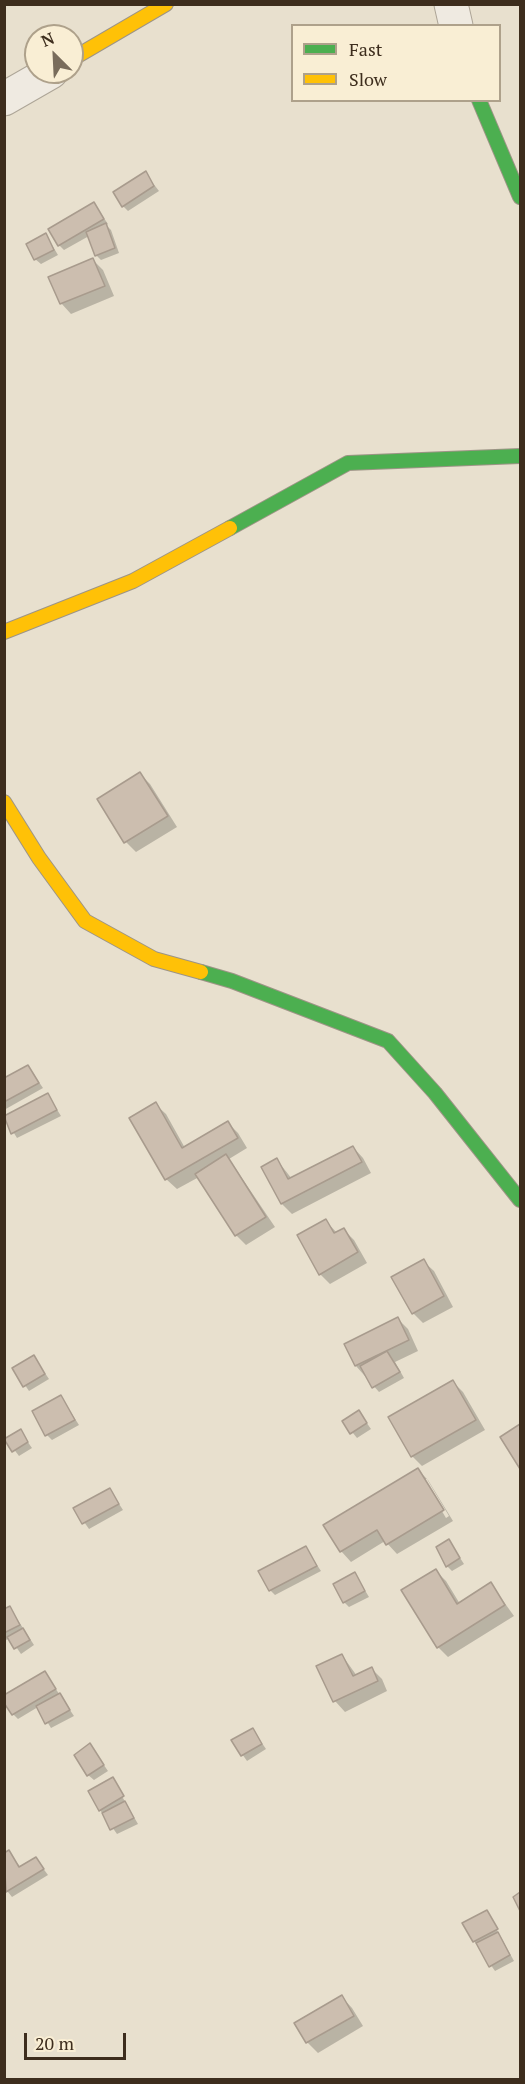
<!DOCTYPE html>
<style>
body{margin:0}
#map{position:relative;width:525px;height:2084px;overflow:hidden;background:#e8e0ce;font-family:"PT Serif",serif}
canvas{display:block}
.frame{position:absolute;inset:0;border:6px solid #3d2d1d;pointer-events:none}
.legend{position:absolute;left:291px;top:24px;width:210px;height:78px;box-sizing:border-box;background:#f9eed4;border:2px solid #aea18b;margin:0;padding:8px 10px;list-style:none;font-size:18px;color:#3d2d1d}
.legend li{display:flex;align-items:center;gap:12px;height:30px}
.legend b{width:30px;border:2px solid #aea18b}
.north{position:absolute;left:24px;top:24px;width:60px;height:60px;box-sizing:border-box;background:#f9eed4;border:2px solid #aea18b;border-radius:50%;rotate:336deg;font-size:16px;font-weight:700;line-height:24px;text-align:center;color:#3d2d1d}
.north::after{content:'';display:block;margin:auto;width:21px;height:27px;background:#796c5b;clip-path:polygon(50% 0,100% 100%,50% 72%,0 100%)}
.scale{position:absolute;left:24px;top:2033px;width:102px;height:27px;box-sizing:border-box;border:3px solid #3d2d1d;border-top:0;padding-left:8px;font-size:18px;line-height:21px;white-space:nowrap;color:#3d2d1d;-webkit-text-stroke:4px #f9eed4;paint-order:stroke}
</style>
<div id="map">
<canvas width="525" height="2084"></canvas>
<div class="frame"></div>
<ul class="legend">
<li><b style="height:8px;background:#4caf50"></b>Fast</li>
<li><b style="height:8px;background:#ffc107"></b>Slow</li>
</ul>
<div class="north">N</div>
<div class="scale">20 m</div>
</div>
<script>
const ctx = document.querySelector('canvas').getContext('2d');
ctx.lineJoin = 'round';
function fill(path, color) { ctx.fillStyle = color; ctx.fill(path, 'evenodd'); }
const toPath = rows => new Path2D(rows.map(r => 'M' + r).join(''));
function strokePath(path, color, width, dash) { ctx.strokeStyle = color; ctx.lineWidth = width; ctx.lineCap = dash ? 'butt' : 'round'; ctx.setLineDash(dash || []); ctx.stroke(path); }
const shadow = toPath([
 [145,173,159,191,128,211,123,206],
 [94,204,108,224,106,225,111,230,119,253,101,260,96,255,89,236,64,250,59,245],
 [46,235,58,255,41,264,35,259],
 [93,260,103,270,114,296,71,314,61,303],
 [140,774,150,784,177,827,136,852,126,842,99,799],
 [28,1066,43,1088,4,1110,4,1080],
 [48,1095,61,1116,17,1138,4,1117],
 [155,1104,166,1114,185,1148,228,1123,238,1133,247,1148,229,1159,275,1227,246,1245,236,1235,199,1177,177,1189,166,1179,131,1118],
 [353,1147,363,1158,371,1173,292,1214,282,1204,277,1160,292,1179],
 [326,1221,337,1233,344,1230,354,1240,367,1263,330,1284,320,1274],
 [423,1261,434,1271,453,1307,423,1323,413,1313],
 [398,1319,408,1329,418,1351,395,1362,404,1378,379,1392,356,1366],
 [34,1357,49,1379,29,1391,14,1369],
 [453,1382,463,1392,485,1430,422,1466,412,1456],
 [61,1397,79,1425,52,1440,47,1435],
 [359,1412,371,1429,357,1438,344,1422],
 [520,1426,520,1466,502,1437],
 [20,1431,32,1448,19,1456,6,1439],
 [418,1470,428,1480,453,1521,397,1554,385,1541,351,1562,341,1551,325,1526],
 [423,1479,427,1479,449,1516,446,1518],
 [110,1490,123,1510,89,1529,75,1509],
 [449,1541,464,1564,452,1571,447,1566],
 [305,1547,321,1571,275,1595,270,1590],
 [436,1571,446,1581,460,1604,491,1584,514,1616,448,1657,438,1647],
 [355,1574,369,1597,349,1607,344,1602],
 [10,1608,34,1645,21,1654,10,1638,4,1641,4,1611],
 [342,1655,357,1676,372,1669,382,1679,387,1691,345,1712,335,1701,318,1667],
 [45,1673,74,1716,51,1728,38,1707,18,1719,13,1714],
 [253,1730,266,1749,247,1761,233,1741],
 [90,1745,108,1771,94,1780,88,1775],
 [112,1779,138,1824,117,1834,100,1810],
 [9,1852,21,1868,36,1859,48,1875,12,1897,4,1887,4,1855],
 [487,1912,514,1961,495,1971,474,1941],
 [342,1997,352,2008,363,2026,318,2053,307,2042,296,2024]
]);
const building = toPath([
 [146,171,154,186,122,207,113,192,146,171],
 [94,202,104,219,58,246,48,229,94,202],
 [106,223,115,248,95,256,86,232,106,223],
 [46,233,54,250,34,260,26,244,46,233],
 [93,258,105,286,60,304,48,277,93,258],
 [140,772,168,816,124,843,97,799,140,772],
 [28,1065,39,1083,4,1102,4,1078,28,1065],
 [48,1093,57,1110,11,1134,4,1116,48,1093],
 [156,1102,182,1148,228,1121,238,1138,165,1180,129,1118,156,1102],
 [353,1146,362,1162,281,1204,261,1167,277,1158,288,1179,353,1146],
 [226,1154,266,1217,235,1236,195,1174,226,1154],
 [326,1219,334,1233,344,1228,358,1252,319,1275,297,1235,326,1219],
 [424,1259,444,1296,412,1314,391,1277,424,1259],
 [398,1317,409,1340,355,1366,344,1344,398,1317],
 [387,1351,400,1372,372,1388,360,1366,387,1351],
 [34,1355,45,1374,23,1387,12,1368,34,1355],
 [453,1380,476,1420,411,1457,388,1417,453,1380],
 [61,1395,75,1420,45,1436,32,1411,61,1395],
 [359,1410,367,1423,350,1434,342,1421,359,1410],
 [520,1424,520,1469,500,1437,520,1424],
 [21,1429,28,1442,12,1452,4,1439,21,1429],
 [418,1468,444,1510,386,1545,377,1530,340,1552,323,1525,418,1468],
 [110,1488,119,1504,82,1524,73,1508,110,1488],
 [449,1539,460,1558,446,1567,436,1547,449,1539],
 [306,1546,317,1566,269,1591,258,1571,306,1546],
 [436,1569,457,1604,491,1582,505,1605,437,1648,401,1590,436,1569],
 [355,1572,365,1591,343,1603,333,1584,355,1572],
 [10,1606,20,1625,4,1633,4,1609,10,1606],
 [23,1628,30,1640,14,1649,7,1637,23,1628],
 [342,1654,353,1676,372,1667,378,1681,333,1702,316,1666,342,1654],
 [45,1671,56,1689,12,1715,4,1703,4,1695,45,1671],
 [60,1693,70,1710,45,1724,36,1706,60,1693],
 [253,1728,262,1744,241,1756,231,1740,253,1728],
 [90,1743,104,1765,87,1776,74,1755,90,1743],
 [113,1777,124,1796,99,1811,88,1791,113,1777],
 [125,1801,134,1818,110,1830,102,1813,125,1801],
 [9,1850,19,1867,36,1857,44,1869,6,1892,4,1853,9,1850],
 [520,1892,520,1911,513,1897,520,1892],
 [487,1910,498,1929,473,1942,462,1923,487,1910],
 [498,1932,510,1955,489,1967,476,1943,498,1932],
 [342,1995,354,2016,306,2043,294,2023,342,1995]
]);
const street = toPath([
 [451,4,456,26],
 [4,99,51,72]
]);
const fast = toPath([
 [479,100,520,197],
 [230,528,348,463,520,456],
 [201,972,232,981,388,1041,435,1093,520,1200]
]);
const slow = toPath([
 [72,59,166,4],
 [4,632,133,581,230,528],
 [4,802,39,858,85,921,154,959,201,972]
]);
fill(shadow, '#0003');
fill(building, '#ccbeaf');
strokePath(building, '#a89b8d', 1.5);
strokePath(street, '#ada597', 35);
strokePath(fast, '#9d9486', 16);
strokePath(slow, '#9d9486', 16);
strokePath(street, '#efeae1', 33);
strokePath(fast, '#4caf50', 14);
strokePath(slow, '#ffc107', 14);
</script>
